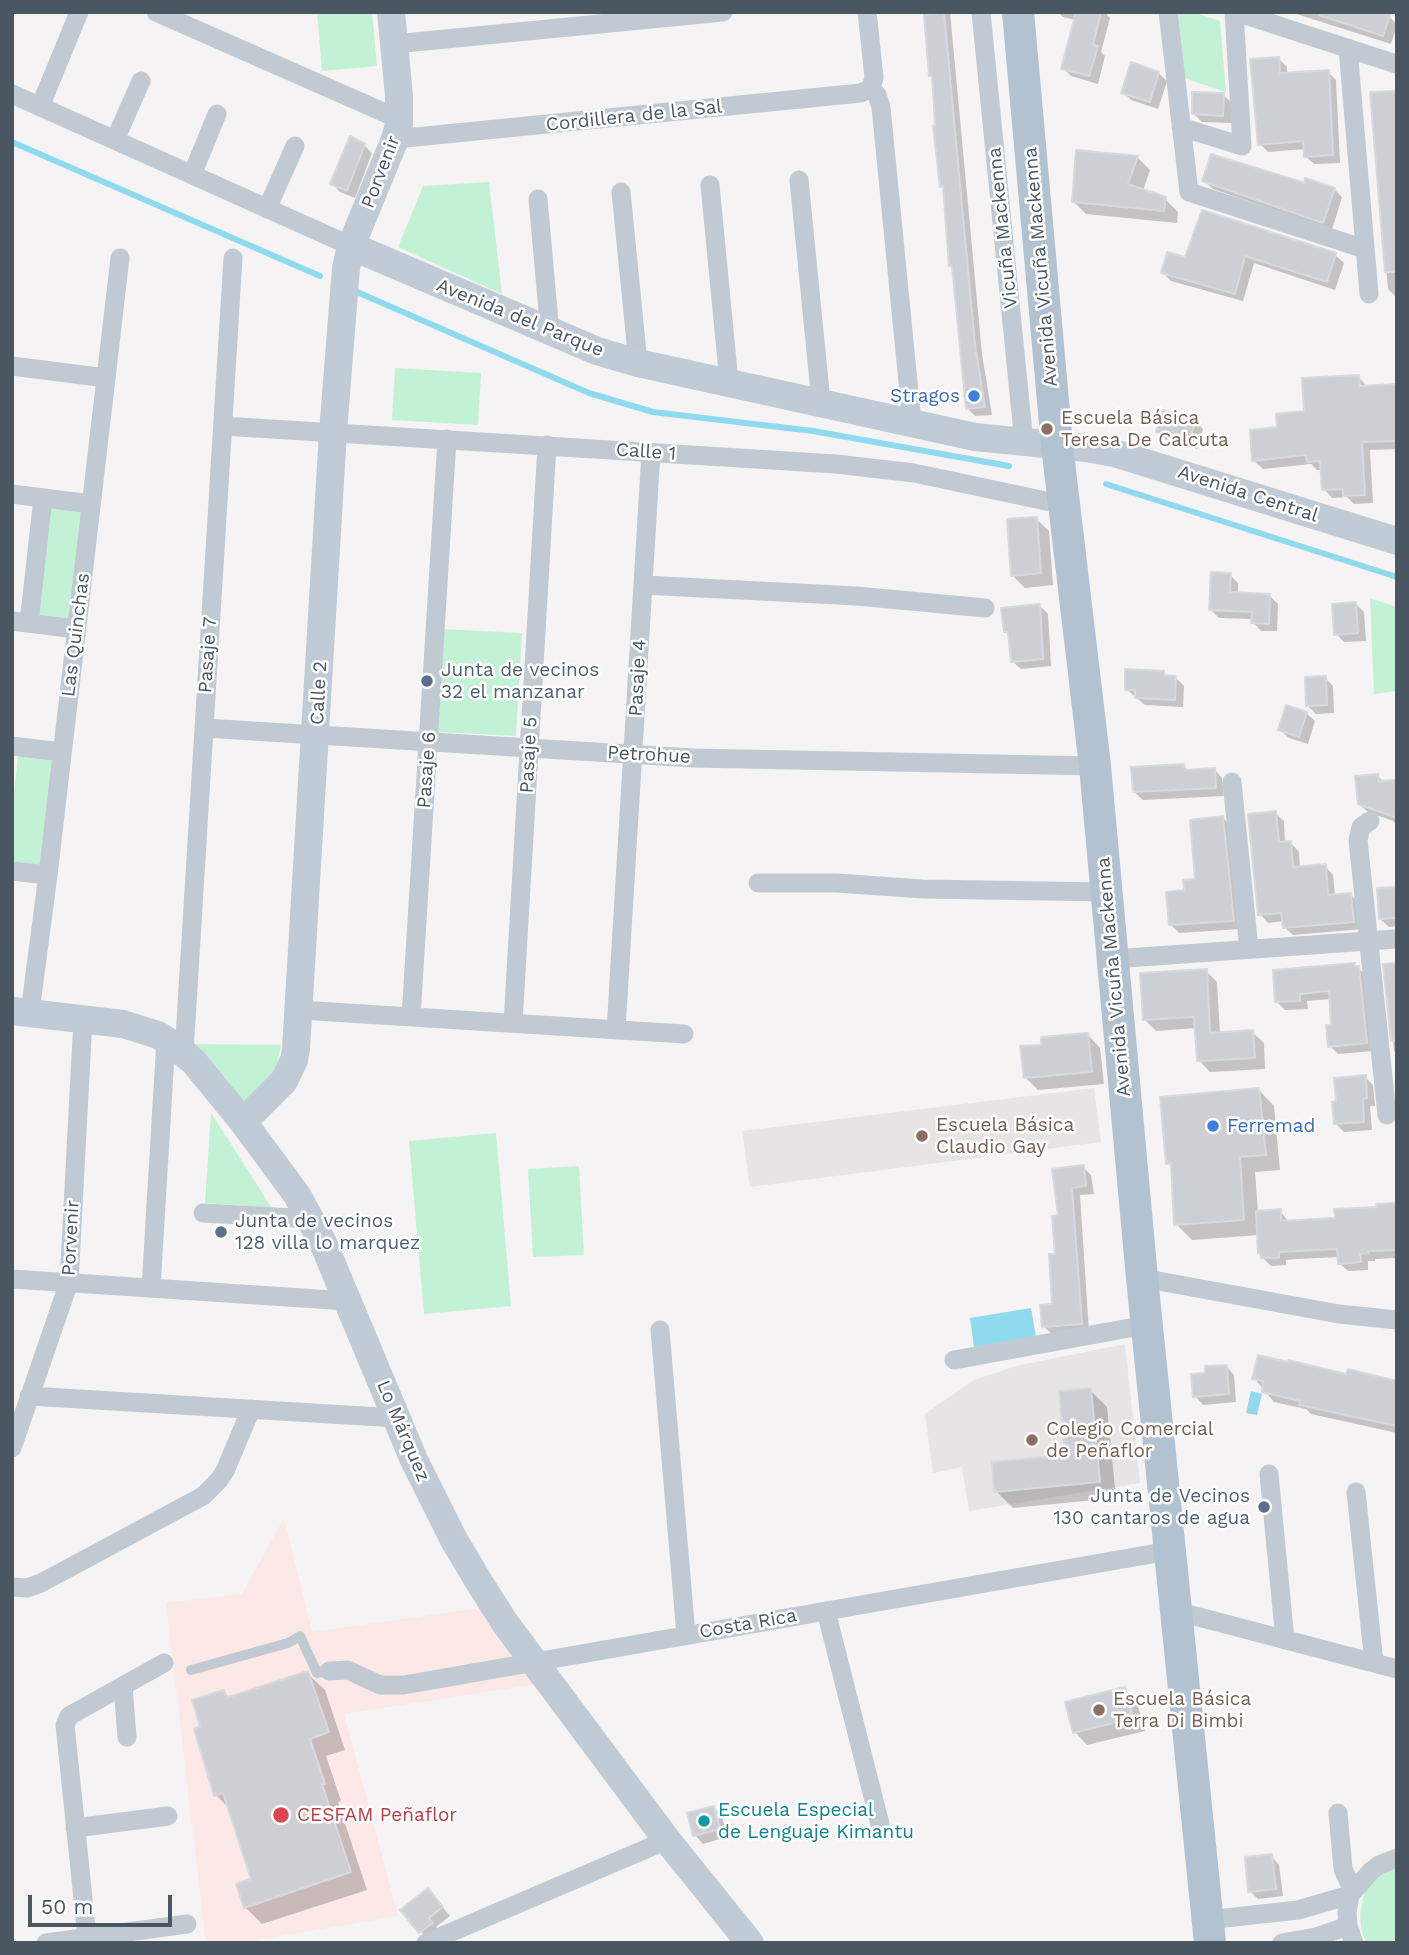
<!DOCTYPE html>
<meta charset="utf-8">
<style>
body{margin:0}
#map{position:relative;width:1409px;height:1955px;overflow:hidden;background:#f5f3f3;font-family:"Work Sans",sans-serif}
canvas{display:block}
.frame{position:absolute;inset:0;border:14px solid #4a5661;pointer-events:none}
.scale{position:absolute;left:28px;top:1895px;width:144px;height:32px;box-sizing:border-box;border:4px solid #4a5661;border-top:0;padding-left:9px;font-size:21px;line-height:24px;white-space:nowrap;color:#4a5661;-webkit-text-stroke:5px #fff;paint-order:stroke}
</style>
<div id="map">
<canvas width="1409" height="1955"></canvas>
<div class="frame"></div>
<div class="scale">50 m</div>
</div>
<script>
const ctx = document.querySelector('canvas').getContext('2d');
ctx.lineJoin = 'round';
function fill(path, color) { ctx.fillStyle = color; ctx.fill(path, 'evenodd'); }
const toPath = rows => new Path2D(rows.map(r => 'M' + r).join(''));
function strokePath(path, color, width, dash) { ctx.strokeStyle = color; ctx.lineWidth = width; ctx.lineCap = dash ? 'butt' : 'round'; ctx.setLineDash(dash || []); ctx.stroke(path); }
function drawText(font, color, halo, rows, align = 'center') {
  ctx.font = font + ' "Work Sans",sans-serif'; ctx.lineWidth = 5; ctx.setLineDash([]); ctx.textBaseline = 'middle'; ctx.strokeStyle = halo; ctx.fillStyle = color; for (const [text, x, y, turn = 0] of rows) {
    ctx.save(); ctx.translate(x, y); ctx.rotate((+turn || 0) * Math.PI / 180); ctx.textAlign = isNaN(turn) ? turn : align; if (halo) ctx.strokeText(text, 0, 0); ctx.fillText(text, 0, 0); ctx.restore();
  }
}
const education = toPath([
 [1094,1088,1101,1142,750,1187,742,1131],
 [1125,1344,1140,1483,969,1511,962,1467,933,1473,925,1414,974,1380,1016,1366]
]);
const medical = toPath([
 [284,1518,312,1632,481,1608,537,1684,344,1714,398,1916,238,1943,206,1943,166,1603,242,1594]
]);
const green = toPath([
 [317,12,372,12,377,66,322,71],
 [1175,12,1193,12,1220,21,1226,92,1184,78],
 [489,182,502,294,398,247,423,186],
 [395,368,481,373,478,425,392,420],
 [48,507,84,509,71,622,34,618],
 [1370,598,1397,607,1397,691,1374,694],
 [442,629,522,633,516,736,437,732],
 [18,756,54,760,43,868,12,865,12,812],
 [194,1044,281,1045,274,1076,245,1108],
 [211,1113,272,1208,205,1203],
 [496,1133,511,1306,424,1314,409,1141],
 [579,1166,584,1255,533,1257,528,1169],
 [1397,1865,1397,1936,1392,1943,1366,1943,1361,1929,1360,1914,1365,1890,1370,1881]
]);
const water = toPath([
 [1031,1308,1036,1337,974,1347,970,1318],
 [1251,1391,1262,1394,1257,1415,1246,1413]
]);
const shadow = toPath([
 [925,12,950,12,982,354,992,415,975,416,967,408,945,188,942,186,934,78,931,75],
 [1058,12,1104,12,1110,18,1101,52,1105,56,1098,84,1071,76,1063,68,1076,20,1063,17],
 [1290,12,1361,12,1389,16,1397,25,1391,44],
 [1279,59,1287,67,1287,74,1328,72,1336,80,1340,163,1314,164,1305,156,1305,149,1268,152,1260,144],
 [1158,73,1167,81,1158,109,1131,100,1123,92],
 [1397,92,1397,298,1388,289,1372,94],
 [1223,95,1232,103,1231,123,1202,122,1194,114],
 [364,145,372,153,355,198,340,192,332,184],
 [1137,157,1150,170,1143,191,1165,199,1178,212,1177,223,1086,214,1073,201],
 [1204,181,1334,189,1342,197,1332,230,1213,189],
 [1203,213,1335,255,1344,263,1335,290,1254,263,1243,301,1171,281,1163,273,1186,259],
 [1358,376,1367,387,1397,386,1397,449,1370,450,1373,503,1354,504,1347,497,1332,498,1324,489,1323,470,1317,470,1311,464,1263,469,1254,461,1278,429],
 [1195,421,1203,429,1197,449,1166,440,1158,432],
 [1036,519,1049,531,1053,585,1025,588,1012,575],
 [1230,575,1238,583,1238,594,1270,596,1278,604,1277,631,1261,631,1253,622,1253,619,1219,618,1211,610],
 [1356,604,1364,612,1366,641,1344,642,1336,634],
 [1040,606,1048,614,1051,666,1021,669,1012,661,1010,636,1005,632],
 [1163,673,1168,677,1176,678,1184,686,1183,707,1145,705,1126,689],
 [1325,678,1333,686,1334,713,1316,714,1308,706],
 [1306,713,1315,721,1308,744,1289,738,1280,730],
 [1184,766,1189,772,1214,769,1222,778,1224,796,1143,800,1134,792],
 [1378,776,1385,783,1397,782,1397,826,1393,821,1368,812,1359,804],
 [1275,813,1284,821,1285,844,1291,843,1299,852,1300,869,1325,866,1333,875,1335,896,1351,895,1359,903,1362,929,1293,935,1284,927,1284,921,1268,923,1260,914],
 [1223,818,1231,826,1241,929,1179,933,1170,924,1186,891,1197,880],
 [1397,889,1397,926,1389,927,1380,919],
 [1385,965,1397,965,1397,1054,1394,1051],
 [1358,968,1367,976,1374,1051,1338,1054,1330,1046,1333,1027,1331,999,1307,1001,1308,1009,1285,1010,1277,1002],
 [1206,971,1217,982,1220,1034,1252,1032,1264,1043,1265,1069,1210,1072,1199,1060,1197,1028,1156,1031,1145,1020],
 [1088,1035,1100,1048,1104,1084,1038,1090,1025,1077,1043,1046],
 [1365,1077,1373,1085,1375,1106,1370,1106,1372,1130,1344,1132,1335,1123],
 [1259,1090,1274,1106,1280,1170,1255,1172,1258,1212,1280,1211,1289,1222,1337,1220,1396,1205,1397,1194,1397,1258,1375,1259,1375,1261,1368,1261,1368,1270,1348,1271,1339,1263,1339,1257,1297,1259,1286,1260,1286,1265,1271,1266,1262,1257,1259,1235,1192,1240,1176,1224,1173,1168,1168,1163],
 [1083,1167,1091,1175,1094,1194,1080,1195,1089,1332,1052,1334,1043,1326,1054,1306,1060,1217,1054,1171],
 [1226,1366,1234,1375,1236,1402,1203,1405,1195,1396],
 [1348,1377,1397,1383,1397,1433,1311,1414,1306,1409,1274,1402,1254,1378],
 [1090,1390,1107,1407,1116,1498,1013,1508,996,1491,1067,1457],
 [307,1673,325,1690,345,1750,326,1756,341,1801,338,1802,367,1890,262,1924,245,1907,254,1880,230,1809,216,1795,203,1727,223,1692,230,1698],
 [1124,1689,1137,1702,1145,1731,1087,1745,1075,1732],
 [714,1808,722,1816,727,1837,703,1844,695,1835],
 [1271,1856,1279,1865,1283,1896,1258,1899,1250,1891],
 [436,1899,450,1916,436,1927,440,1932,428,1940,403,1910]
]);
const stream = toPath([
 [12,142,320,276],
 [357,292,589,393,653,412,813,431,1009,466],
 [1106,484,1397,577]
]);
const building = toPath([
 [1076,12,1101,12,1093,45,1098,46,1089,76,1061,69,1076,12],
 [1319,12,1391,12,1383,36,1319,15,1319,12],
 [944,13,975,345,985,407,966,409,952,266,949,266,943,186,940,187,933,126,935,125,932,75,929,76,924,15,944,13],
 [1279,57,1280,73,1329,70,1333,155,1304,157,1303,141,1258,145,1250,59,1279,57],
 [1131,62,1159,72,1150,102,1121,93,1131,62],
 [1397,91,1397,272,1385,272,1370,92,1397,91],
 [1192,92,1224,93,1223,116,1192,114,1192,92],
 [350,136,365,144,347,191,330,184,350,136],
 [1076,150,1138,156,1128,184,1166,197,1164,211,1072,202,1076,150],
 [1211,154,1305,183,1305,178,1335,188,1323,223,1202,181,1211,154],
 [1202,210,1336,253,1327,282,1245,256,1235,294,1161,273,1167,252,1185,257,1202,210],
 [1359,375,1360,386,1397,384,1397,441,1362,442,1365,495,1343,496,1343,489,1322,490,1320,461,1307,462,1306,455,1252,461,1250,430,1277,427,1276,414,1304,411,1302,378,1359,375],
 [1162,410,1196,419,1189,442,1156,432,1162,410],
 [1037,517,1041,573,1011,576,1007,519,1037,517],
 [1211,572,1231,573,1230,592,1270,594,1269,624,1251,623,1252,612,1209,610,1211,572],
 [1356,602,1358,633,1334,635,1332,604,1356,602],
 [1040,604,1043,659,1011,662,1008,632,1004,632,1001,608,1040,604],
 [1125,669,1164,671,1164,675,1176,676,1175,700,1135,698,1135,690,1125,690,1125,669],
 [1326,676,1327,705,1306,706,1305,677,1326,676],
 [1286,705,1307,712,1299,737,1278,730,1286,705],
 [1184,764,1185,770,1215,768,1216,788,1133,792,1131,767,1184,764],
 [1378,774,1379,781,1397,780,1397,818,1358,804,1355,776,1378,774],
 [1276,811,1279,842,1291,841,1293,867,1326,864,1328,895,1351,893,1354,922,1283,928,1281,913,1258,915,1248,814,1276,811],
 [1223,816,1234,921,1169,925,1166,892,1184,890,1183,880,1195,879,1190,820,1223,816],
 [1397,887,1397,918,1379,919,1377,888,1397,887],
 [1355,963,1355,966,1359,966,1367,1043,1328,1047,1326,1025,1331,1025,1329,991,1300,994,1300,1001,1275,1002,1273,970,1355,963],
 [1397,963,1397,1040,1391,1041,1383,964,1397,963],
 [1207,969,1210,1033,1253,1030,1255,1058,1197,1061,1194,1017,1143,1020,1140,973,1207,969],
 [1088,1033,1092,1072,1024,1078,1020,1046,1041,1045,1041,1037,1088,1033],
 [1366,1075,1367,1098,1363,1099,1364,1122,1334,1124,1332,1102,1336,1101,1334,1078,1366,1075],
 [1259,1088,1266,1155,1240,1157,1244,1220,1174,1225,1171,1163,1166,1164,1160,1097,1259,1088],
 [1084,1165,1086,1186,1072,1188,1082,1324,1042,1327,1040,1305,1052,1304,1049,1254,1055,1254,1052,1216,1058,1215,1052,1169,1084,1165],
 [1397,1203,1397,1250,1368,1251,1368,1253,1360,1254,1361,1262,1338,1264,1337,1249,1279,1252,1279,1258,1261,1258,1260,1253,1258,1253,1256,1211,1281,1209,1281,1221,1335,1218,1334,1209,1377,1207,1376,1204,1397,1203],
 [1258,1355,1288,1362,1288,1360,1346,1374,1348,1369,1397,1381,1397,1426,1299,1405,1300,1401,1262,1392,1263,1381,1252,1379,1258,1355],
 [1227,1365,1229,1394,1193,1397,1191,1374,1205,1373,1205,1366,1227,1365],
 [1091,1388,1100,1482,994,1492,992,1462,1065,1455,1059,1391,1091,1388],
 [308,1671,329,1732,310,1739,325,1784,322,1784,351,1872,244,1908,236,1884,251,1879,223,1793,214,1796,194,1729,200,1726,192,1700,224,1690,226,1698,308,1671],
 [1125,1687,1133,1718,1073,1733,1065,1702,1125,1687],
 [714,1806,720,1829,693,1836,687,1813,714,1806],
 [1272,1854,1276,1889,1248,1892,1245,1857,1272,1854],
 [428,1888,443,1907,429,1918,433,1923,419,1933,400,1910,428,1888]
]);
const lane = toPath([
 [191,1670,288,1643,300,1636,317,1673,329,1671]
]);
const street = toPath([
 [156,12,399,119],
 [867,12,874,77,871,88],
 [981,12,1024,443],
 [1168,12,1189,192,1365,249],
 [1236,12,1396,64],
 [394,44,723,12],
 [1348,48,1369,294],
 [871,88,877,95,881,107,912,423],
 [12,94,351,246],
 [40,107,79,12],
 [1181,127,1242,146,1234,12],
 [395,139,861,93,871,88],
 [115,140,141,81],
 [192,175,217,114],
 [799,180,821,402],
 [710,185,729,382],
 [621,192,638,363],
 [538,199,550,333],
 [267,209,295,146],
 [12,366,106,378],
 [223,426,836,464,914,473,1065,505],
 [12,494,91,504],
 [643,585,857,596,985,608],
 [12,621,76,629],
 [29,623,43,498],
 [204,728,693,758,1095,766],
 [12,746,62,752],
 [1232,782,1249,949],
 [1370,821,1361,827,1358,840,1387,1115],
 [12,871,48,875],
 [758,883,836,883,923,889,1106,892],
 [1112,959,1397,939],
 [300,1010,684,1034],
 [30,1012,48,875,120,258],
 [411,1017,447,439],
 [513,1023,547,445],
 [616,1030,651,452],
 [184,1053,233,258],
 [203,1213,311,1219],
 [1142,1278,1339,1314,1397,1320],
 [12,1279,348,1301],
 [151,1288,166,1039],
 [660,1330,686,1635],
 [954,1360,1146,1325],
 [29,1396,397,1418],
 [12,1448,69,1282,83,1019],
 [1269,1474,1285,1640],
 [1356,1492,1374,1663],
 [12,1587,27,1588,41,1583,203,1496,219,1480,225,1471,251,1409],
 [826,1611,880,1824],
 [1176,1611,1397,1669],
 [329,1671,348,1670,380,1685,404,1685,1169,1551],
 [123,1686,127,1737],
 [1338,1813,1343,1869,1353,1891],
 [75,1828,168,1816],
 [1207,1920,1298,1910,1350,1895],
 [87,1937,65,1725,69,1716,164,1663],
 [46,1943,187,1924],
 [426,1943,667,1840],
 [1282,1943,1316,1937,1348,1926],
 [1354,1943,1348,1926,1347,1912,1350,1895,1371,1871,1379,1865,1397,1858]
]);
const secondary = toPath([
 [351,246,597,351,638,363,975,437,1086,448,1114,453,1397,541],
 [12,1011,123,1024,158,1035,175,1046,194,1062,243,1122,297,1195,324,1245,414,1460,454,1540,479,1582,505,1623,667,1840,750,1943],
 [243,1122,284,1081,294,1060,296,1049,333,432,346,268,351,246,395,139,399,124,399,96,391,12]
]);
const primary = toPath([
 [1018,12,1057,445,1095,766,1142,1278,1210,1943]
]);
const markers = [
 [974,396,7,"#3f7fe0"],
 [1047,429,7,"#8d6e63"],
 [427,681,7,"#5c6f8a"],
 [1213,1126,7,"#3f7fe0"],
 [922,1136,7,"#8d6e63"],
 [221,1232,7,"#5c6f8a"],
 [1032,1440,7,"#8d6e63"],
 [1264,1507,7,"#5c6f8a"],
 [1099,1710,7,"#8d6e63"],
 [281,1815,9,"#e0444e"],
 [704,1821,7,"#0f9aa8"]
];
const streetNames = [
 ["Cordillera de la Sal",634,116,-6],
 ["Porvenir",381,172,-69],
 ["Vicuña Mackenna",1003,228,-96],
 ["Avenida Vicuña Mackenna",1041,267,-95],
 ["Avenida del Parque",520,318,22],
 ["Calle 1",646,452,4],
 ["Avenida Central",1248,494,18],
 ["Las Quinchas",76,635,-83],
 ["Pasaje 7",208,655,-86],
 ["Pasaje 4",638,678,-87],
 ["Calle 2",319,693,-87],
 ["Pasaje 5",529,755,-87],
 ["Petrohue",649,755,3],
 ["Pasaje 6",427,770,-86],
 ["Avenida Vicuña Mackenna",1114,977,-95],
 ["Porvenir",71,1238,-87],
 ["Lo Márquez",403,1431,67],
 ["Costa Rica",748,1624,-10]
];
const shopNames = [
 ["Stragos",960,396],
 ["Ferremad",1227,1126,"left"]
];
const educationNames = [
 ["Escuela Básica",1061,418],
 ["Teresa De Calcuta",1061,440],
 ["Escuela Básica",936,1125],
 ["Claudio Gay",936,1147],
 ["Colegio Comercial",1046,1429],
 ["de Peñaflor",1046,1451],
 ["Escuela Básica",1113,1699],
 ["Terra Di Bimbi",1113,1721]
];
const serviceNames = [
 ["Junta de vecinos",441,670],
 ["32 el manzanar",441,692],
 ["Junta de vecinos",235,1221],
 ["128 villa lo marquez",235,1243],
 ["Junta de Vecinos",1250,1496,"right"],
 ["130 cantaros de agua",1250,1518,"right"]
];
const cultureNames = [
 ["Escuela Especial",718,1810],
 ["de Lenguaje Kimantu",718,1832]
];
const healthNames = [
 ["CESFAM Peñaflor",297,1815]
];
fill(education, '#e6e4e5');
fill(medical, '#fce8e6');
fill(green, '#c3f1d5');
fill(water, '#90daee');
fill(shadow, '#0003');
strokePath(stream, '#90daee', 6);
fill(building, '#cdcfd5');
strokePath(building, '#d7d9de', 2);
strokePath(lane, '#c1cad2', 10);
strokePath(street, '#c1cad2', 19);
strokePath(secondary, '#c1cbd6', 28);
strokePath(primary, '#b3c2d1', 32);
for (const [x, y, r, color] of markers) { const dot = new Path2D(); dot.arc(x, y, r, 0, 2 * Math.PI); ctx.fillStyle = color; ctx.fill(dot); strokePath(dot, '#fff', 2.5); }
drawText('19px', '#4a5661', '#fff', streetNames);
drawText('19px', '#366cbe', '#fff', shopNames, 'right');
drawText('19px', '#785e54', '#fff', educationNames, 'left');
drawText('19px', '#4e5e75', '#fff', serviceNames, 'left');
drawText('19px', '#0d838f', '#fff', cultureNames, 'left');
drawText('19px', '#be3a42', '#fff', healthNames, 'left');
</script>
